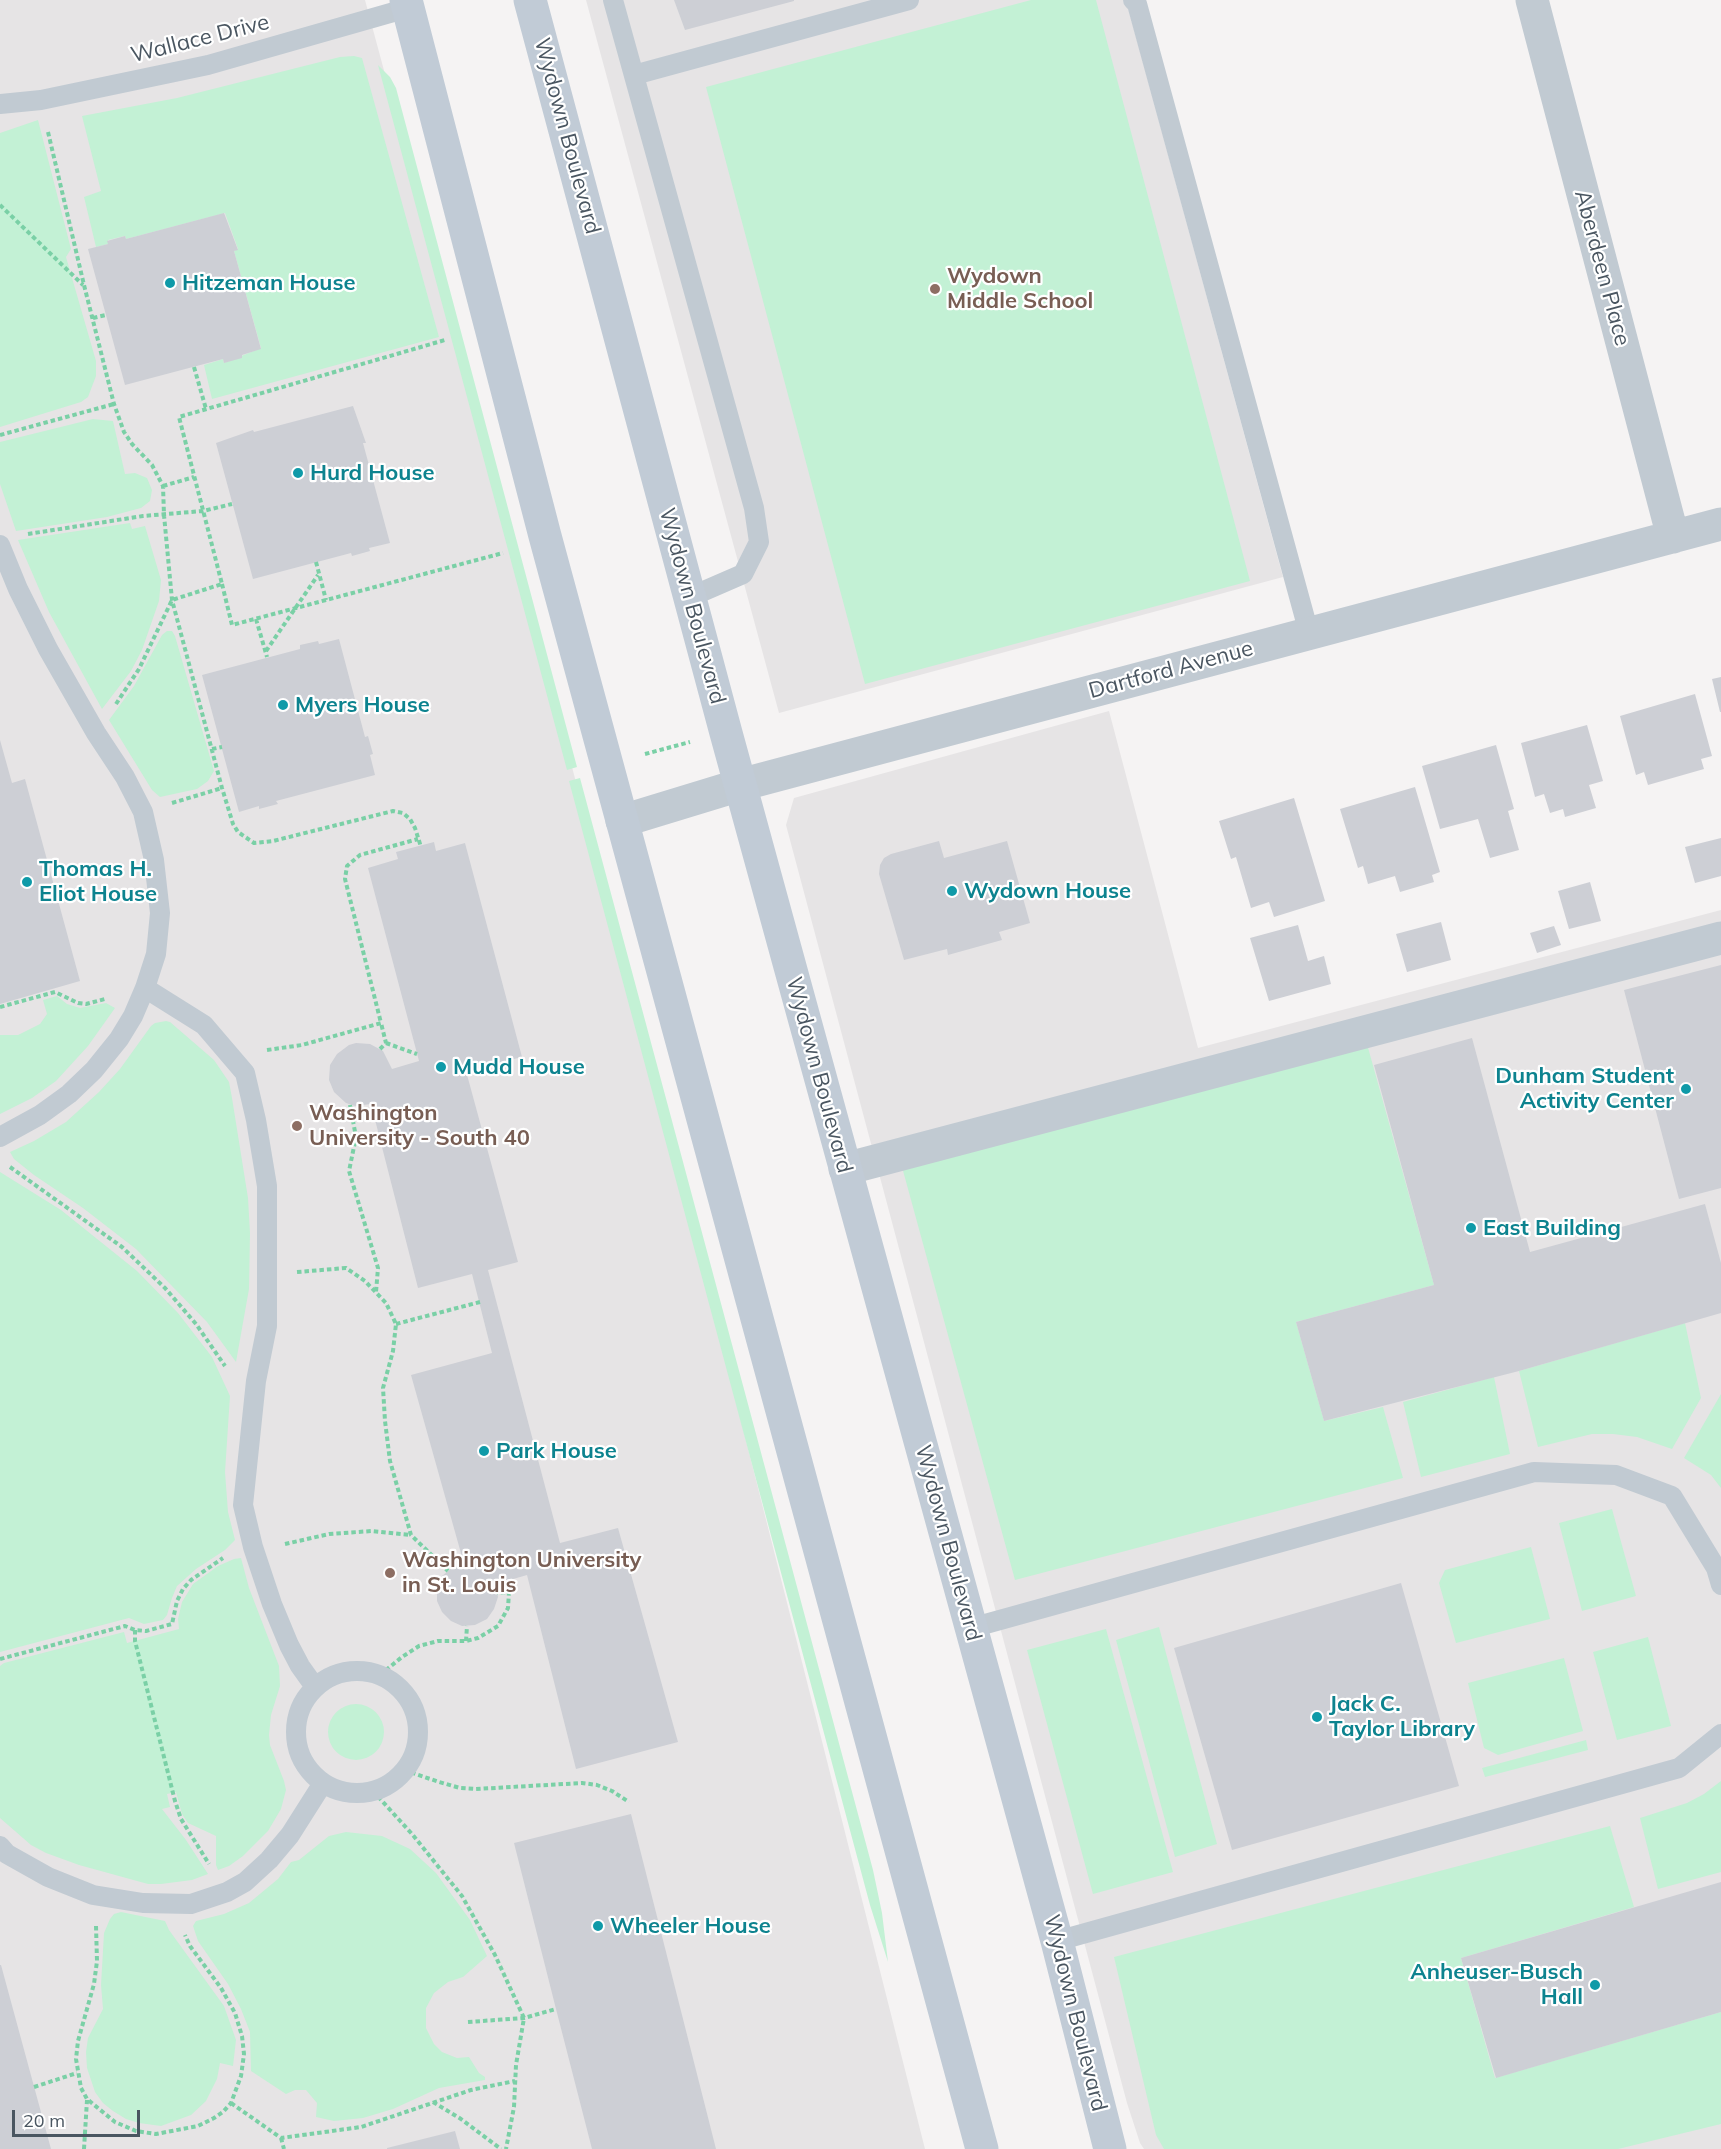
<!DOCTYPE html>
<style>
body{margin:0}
#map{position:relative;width:1721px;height:2149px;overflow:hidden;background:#f5f3f3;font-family:Mulish,sans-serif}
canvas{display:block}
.scale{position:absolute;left:12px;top:2110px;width:128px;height:27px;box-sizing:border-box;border:3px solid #4a5661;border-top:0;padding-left:8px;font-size:18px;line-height:21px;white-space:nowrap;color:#4a5661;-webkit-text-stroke:4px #fff;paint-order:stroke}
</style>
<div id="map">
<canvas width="1721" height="2149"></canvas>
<div class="scale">20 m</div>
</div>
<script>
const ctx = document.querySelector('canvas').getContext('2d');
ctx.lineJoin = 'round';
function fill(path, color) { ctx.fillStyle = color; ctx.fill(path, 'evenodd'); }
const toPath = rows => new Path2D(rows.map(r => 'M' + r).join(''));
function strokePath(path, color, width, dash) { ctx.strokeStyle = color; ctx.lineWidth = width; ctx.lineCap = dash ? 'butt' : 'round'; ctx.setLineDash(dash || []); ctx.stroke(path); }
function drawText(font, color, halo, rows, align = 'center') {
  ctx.font = font + ' Mulish,sans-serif'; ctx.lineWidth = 4.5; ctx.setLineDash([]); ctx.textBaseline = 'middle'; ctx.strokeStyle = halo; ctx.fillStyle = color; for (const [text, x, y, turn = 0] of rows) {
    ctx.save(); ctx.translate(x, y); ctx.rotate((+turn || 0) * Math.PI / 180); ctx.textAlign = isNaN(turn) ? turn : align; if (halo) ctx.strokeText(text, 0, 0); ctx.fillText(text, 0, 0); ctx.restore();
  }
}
const education = toPath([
 [0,0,365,0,634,997,925,2149,0,2149],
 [586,0,1126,0,1283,577,779,713],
 [1109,711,1198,1048,1721,910,1721,2149,1144,2149,1140,2143,1127,2103,786,825,794,798]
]);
const green = toPath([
 [1031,0,1096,0,1250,581,865,684,706,87],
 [354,56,362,58,439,337,212,399,204,365,223,359,224,363,261,348,234,251,238,249,225,213,126,239,125,236,108,240,108,244,96,247,84,197,101,191,82,116,177,98,340,57],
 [378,65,390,77,396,88,577,767,567,770],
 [38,120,71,249,66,257,96,361,96,376,88,397,81,402,0,427,0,133],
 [93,419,113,421,125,474,135,473,147,478,152,490,150,501,141,508,107,517,16,531,0,484,0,442],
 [130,523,132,529,145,526,161,580,159,601,142,650,131,671,102,709,49,612,18,540],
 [167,631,172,631,175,636,214,771,208,781,197,789,160,797,152,790,109,720,134,686,162,635],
 [580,778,873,1870,882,1913,888,1962,870,1905,569,781],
 [57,996,67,1004,80,1008,106,1003,115,1008,88,1046,56,1081,32,1098,0,1114,0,1035,18,1035,40,1024,47,1014,43,1000],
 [166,1021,170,1022,214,1060,229,1082,232,1098,248,1198,250,1233,249,1289,236,1362,207,1322,136,1249,83,1208,34,1175,14,1159,10,1152,34,1141,66,1122,99,1092,120,1069,151,1026,155,1023],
 [1367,1044,1434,1285,1296,1322,1324,1421,1383,1407,1403,1478,1015,1580,902,1167],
 [0,1172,61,1210,137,1271,178,1313,212,1357,230,1396,225,1472,228,1512,235,1540,225,1550,196,1569,177,1586,172,1598,167,1615,163,1620,144,1624,129,1618,0,1652],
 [1685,1323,1701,1398,1672,1449,1637,1437,1613,1434,1592,1434,1538,1447,1519,1371],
 [1494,1377,1510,1454,1421,1477,1403,1402],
 [1721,1394,1721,1488,1711,1475,1684,1458],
 [1612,1509,1636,1596,1582,1611,1559,1523],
 [1531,1547,1550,1619,1456,1643,1439,1583,1445,1570],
 [241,1558,249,1588,279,1666,280,1686,271,1715,269,1735,270,1745,284,1781,286,1790,281,1809,268,1831,243,1856,229,1866,218,1870,216,1865,216,1836,188,1823,182,1814,176,1792,167,1794,170,1807,162,1809,186,1840,208,1874,192,1880,161,1884,148,1884,79,1865,46,1853,31,1845,0,1818,0,1666,4,1663,124,1632,127,1643,179,1629,178,1619,182,1602,193,1584,218,1566,234,1559],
 [1159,1627,1217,1844,1175,1857,1116,1640],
 [1106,1629,1173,1872,1093,1894,1027,1650],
 [1648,1637,1671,1726,1617,1740,1593,1652],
 [1564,1658,1583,1731,1498,1755,1484,1748,1468,1683],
 '328 1732a28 28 0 1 1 56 0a28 28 0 1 1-56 0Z',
 [1586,1740,1588,1750,1485,1777,1482,1768],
 [1721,1781,1721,1872,1658,1889,1640,1818,1687,1803,1704,1794],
 [1610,1826,1634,1907,1461,1958,1495,2078,1721,2012,1721,2124,1618,2149,1164,2149,1156,2135,1114,1957],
 [346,1832,382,1836,410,1849,436,1873,470,1920,487,1956,463,1977,448,1982,434,1993,426,2008,426,2028,434,2044,442,2052,457,2058,469,2057,479,2073,485,2077,485,2080,439,2088,393,2109,363,2118,334,2121,316,2117,317,2103,306,2090,295,2090,286,2094,251,2071,250,2032,241,2009,228,1984,198,1941,193,1926,196,1921,224,1914,249,1903,278,1879,291,1862,299,1860,329,1836],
 [121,1912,165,1921,169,1930,224,2006,236,2040,233,2066,220,2063,217,2079,206,2101,191,2115,161,2126,139,2123,126,2119,113,2111,103,2103,95,2092,87,2068,86,2052,88,2038,103,2009,101,1985,104,1933,110,1919,114,1914]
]);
const building = toPath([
 [674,0,794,0,794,1,685,30],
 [224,213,238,250,234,251,261,349,242,355,242,358,224,363,223,359,125,385,88,249,108,244,107,241,125,236,126,239],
 [353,406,366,443,363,443,390,543,369,548,370,551,352,556,351,553,253,579,216,443,253,430,254,432],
 [339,639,365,737,368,736,373,754,370,755,375,775,276,801,278,804,259,809,259,806,239,812,202,675,300,649,300,645,318,641,319,644],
 [1721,677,1721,712,1720,712,1712,679],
 [1695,694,1712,756,1701,759,1704,769,1648,785,1644,772,1636,775,1620,716],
 [1587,725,1603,781,1589,785,1596,808,1565,817,1563,809,1550,813,1544,794,1535,797,1521,743],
 [0,740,12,783,25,779,80,981,0,1004],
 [1496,745,1514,809,1508,811,1519,850,1490,858,1478,819,1440,829,1422,766],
 [1415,787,1440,872,1432,875,1434,882,1400,892,1395,876,1368,884,1363,866,1358,868,1340,809],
 [1294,798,1325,901,1274,917,1269,902,1251,908,1236,857,1231,859,1219,821],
 [1721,838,1721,876,1695,883,1685,847],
 [939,841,944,858,1007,841,1030,923,999,932,1002,940,948,955,947,949,904,960,879,874,880,865,884,858,891,854],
 [434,842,436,851,465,843,522,1057,466,1071,518,1262,488,1270,560,1543,618,1528,678,1742,576,1769,527,1575,496,1584,498,1597,494,1609,487,1619,475,1625,462,1626,451,1621,442,1612,437,1601,437,1587,442,1576,452,1568,464,1564,411,1375,492,1353,472,1274,418,1288,371,1104,355,1106,346,1103,334,1092,329,1080,330,1065,337,1054,349,1045,356,1043,370,1044,383,1051,392,1069,419,1061,368,868,398,859,396,852],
 [1590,882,1601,921,1569,929,1558,891],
 [1441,922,1451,960,1407,972,1396,934],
 [1298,925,1308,961,1324,956,1331,984,1269,1001,1250,938],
 [1554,926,1561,945,1537,953,1530,933],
 [1721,965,1721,1188,1679,1199,1624,990],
 [1472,1038,1530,1252,1705,1204,1721,1263,1721,1313,1519,1371,1324,1421,1296,1322,1434,1285,1374,1065],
 [1401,1583,1459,1786,1232,1850,1174,1648],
 [631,1814,716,2149,592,2149,556,2009,514,1843],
 [1721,1882,1721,2012,1496,2078,1461,1958],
 [0,1965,1,1965,51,2149,0,2149],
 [455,2131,460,2149,387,2149,387,2148]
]);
const path = toPath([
 [48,132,84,285,114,404,124,432,132,444,152,465,163,486,164,515,172,600,222,788,233,824,238,832,254,843,273,841,393,811,403,813,410,819,415,828,421,847],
 [0,205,83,285],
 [93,318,106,315],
 [194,367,206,409],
 [0,435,114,404],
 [163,486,194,477],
 [28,534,143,516,203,511,232,504],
 [316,562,326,600],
 [222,584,232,625,503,553],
 [256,619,267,657],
 [266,651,318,575],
 [116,704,139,669,172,600,222,584,179,417,445,340],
 [212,749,222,747],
 [645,754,690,742],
 [172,803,222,788],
 [0,1007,55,992,78,1003,86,1004,105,999],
 [386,1043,417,1054],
 [380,1049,386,1043,381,1023],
 [267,1050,302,1045,381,1023,345,879,347,866,360,855,418,839],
 [350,1105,356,1137,349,1171,378,1268,376,1292],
 [10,1167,122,1247,165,1288,196,1324,225,1366],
 [297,1272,346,1268,365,1281,386,1303,396,1324,393,1351,383,1388,385,1421,390,1461,411,1535,448,1571],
 [396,1324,480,1302],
 [285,1544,329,1534,372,1531,411,1535],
 [135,1630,135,1641,175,1801,181,1819,209,1864],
 [466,1641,467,1626],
 [0,1659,125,1626,135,1630,146,1631,172,1624,177,1601,183,1589,191,1580,223,1558],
 [380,1675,402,1657,419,1646,438,1641,466,1641,478,1638,498,1626,508,1608,509,1592,497,1593],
 [404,1770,439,1782,460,1788,476,1789,582,1783,597,1785,612,1791,629,1802],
 [373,1791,412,1834,462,1896,495,1955,524,2018,516,2065,514,2107,506,2149],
 [96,1926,97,1961,94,1984,78,2041,76,2059,81,2088,87,2099,115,2122,136,2131,156,2134,198,2126,214,2118,223,2112,231,2103,241,2076,244,2054,242,2036,235,2013,221,1988,190,1946,185,1935],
 [468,2022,524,2018,556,2009],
 [34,2087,77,2073],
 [433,2102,461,2119,501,2149],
 [231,2103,281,2138,361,2127,471,2090,515,2081],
 [281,2138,284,2149],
 [84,2149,87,2100]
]);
const lane = toPath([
 [613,0,754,508,759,542,743,574,690,597],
 [1133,0,1137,4,1309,633],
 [634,75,909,0],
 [0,104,41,100,208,65,408,8],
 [0,545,18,589,48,649,96,733,125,777,143,812,154,860,160,913,156,954,145,988,133,1016,119,1039,94,1070,69,1094,40,1115,0,1137],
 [145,988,204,1025,245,1073,256,1120,267,1186,267,1326,256,1381,243,1505,253,1547,272,1604,289,1645,300,1666,315,1687],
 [971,1628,1534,1472,1616,1475,1672,1496,1716,1568,1721,1585],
 '296 1732a61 61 0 1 1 122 0a61 61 0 1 1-122 0Z',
 [0,1846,7,1854,48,1877,93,1895,143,1903,191,1904,227,1892,245,1882,269,1860,290,1835,323,1783],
 [1057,1941,1679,1768,1721,1734]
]);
const street = toPath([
 [1532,0,1673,537],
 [622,821,740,785,1721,524],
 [845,1169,1721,938]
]);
const secondary = toPath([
 [406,0,545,536,982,2149],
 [530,0,726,733,1057,1941,1110,2149]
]);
const markers = [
 [170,283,6,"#0f9aa8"],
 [935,289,6,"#8d6e63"],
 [298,473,6,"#0f9aa8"],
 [283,705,6,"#0f9aa8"],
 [27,882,6,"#0f9aa8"],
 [952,891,6,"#0f9aa8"],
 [441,1067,6,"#0f9aa8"],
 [1686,1089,6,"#0f9aa8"],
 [297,1126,6,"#8d6e63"],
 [1471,1228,6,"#0f9aa8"],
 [484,1451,6,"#0f9aa8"],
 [390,1573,6,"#8d6e63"],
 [1317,1717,6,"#0f9aa8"],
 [598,1926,6,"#0f9aa8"],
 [1595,1985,6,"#0f9aa8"]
];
const streetNames = [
 ["Wallace Drive",200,39,-14],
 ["Wydown Boulevard",567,136,75],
 ["Aberdeen Place",1602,268,75],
 ["Wydown Boulevard",692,606,75],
 ["Dartford Avenue",1171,670,-15],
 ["Wydown Boulevard",819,1075,75],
 ["Wydown Boulevard",948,1543,75],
 ["Wydown Boulevard",1075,2013,76]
];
const educationNames = [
 ["Wydown",947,276],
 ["Middle School",947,301],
 ["Washington",309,1113],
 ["University - South 40",309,1138],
 ["Washington University",402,1560],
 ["in St. Louis",402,1585]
];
const cultureNames = [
 ["Hitzeman House",182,283],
 ["Hurd House",310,473],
 ["Myers House",295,705],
 ["Thomas H.",39,869],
 ["Eliot House",39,894],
 ["Wydown House",964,891],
 ["Mudd House",453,1067],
 ["Dunham Student",1674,1076,"right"],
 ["Activity Center",1674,1101,"right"],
 ["East Building",1483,1228],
 ["Park House",496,1451],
 ["Jack C.",1329,1704],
 ["Taylor Library",1329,1729],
 ["Wheeler House",610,1926],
 ["Anheuser-Busch",1583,1972,"right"],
 ["Hall",1583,1997,"right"]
];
fill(education, '#e6e4e5');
fill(green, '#c3f1d5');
fill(building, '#cdcfd5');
strokePath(path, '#7ad0a6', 4, [4.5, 3]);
strokePath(lane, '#c1cad2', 20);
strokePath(street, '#c1cad2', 33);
strokePath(secondary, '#c1cbd6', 33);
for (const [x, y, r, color] of markers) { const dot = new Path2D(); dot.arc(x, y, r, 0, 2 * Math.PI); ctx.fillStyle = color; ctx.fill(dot); strokePath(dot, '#fff', 2); }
drawText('22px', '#4a5661', '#fff', streetNames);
drawText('bold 22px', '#785e54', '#fff', educationNames, 'left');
drawText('bold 22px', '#0d838f', '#fff', cultureNames, 'left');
</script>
